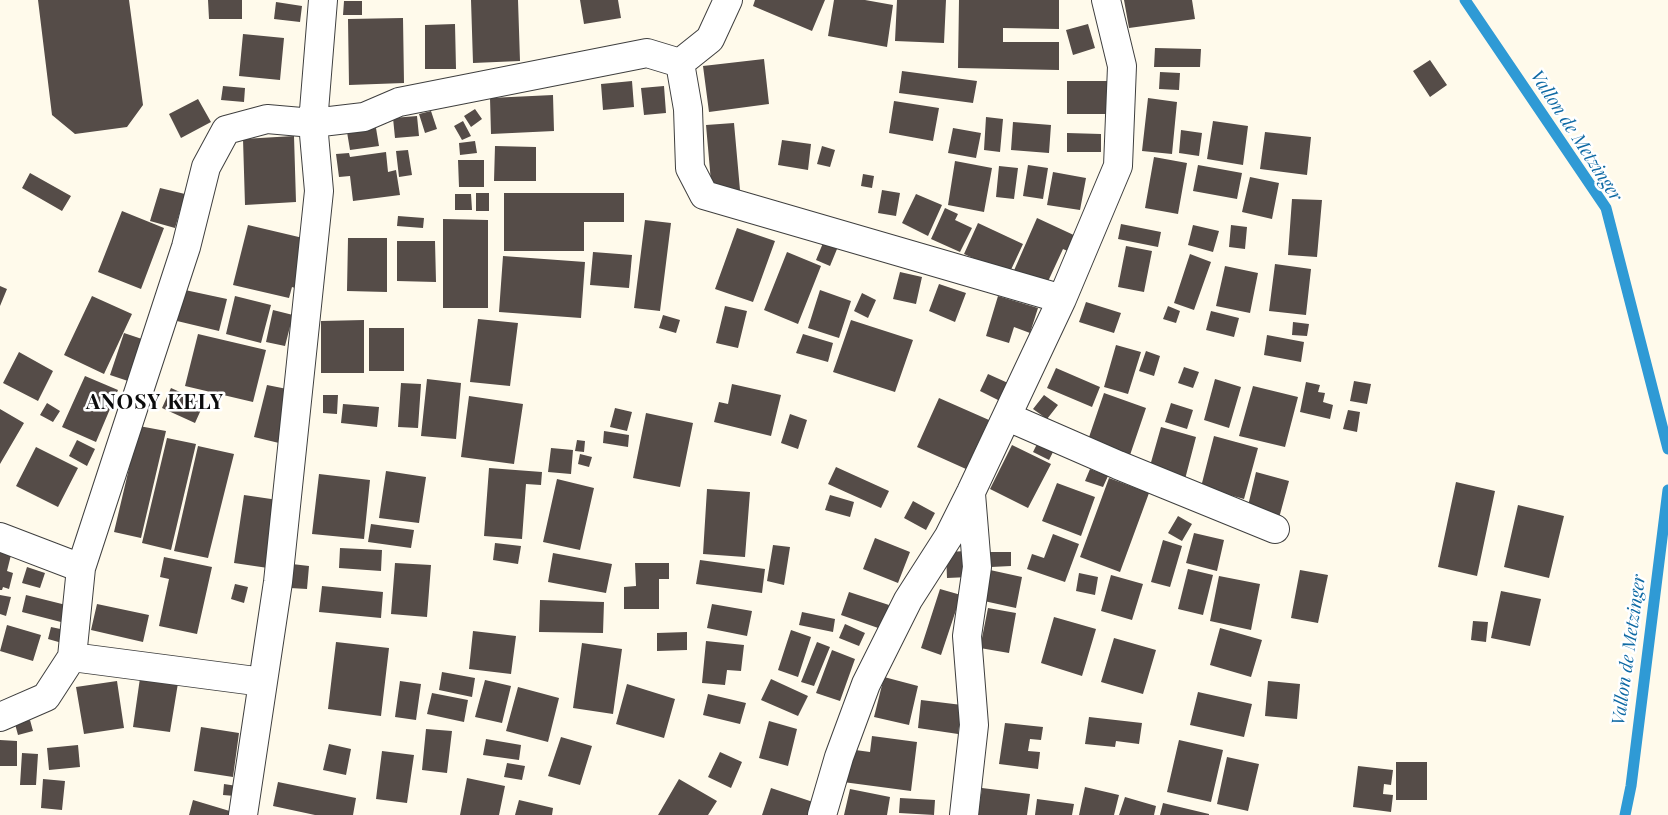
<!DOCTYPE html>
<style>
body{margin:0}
canvas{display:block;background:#fffaeb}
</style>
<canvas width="1668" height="815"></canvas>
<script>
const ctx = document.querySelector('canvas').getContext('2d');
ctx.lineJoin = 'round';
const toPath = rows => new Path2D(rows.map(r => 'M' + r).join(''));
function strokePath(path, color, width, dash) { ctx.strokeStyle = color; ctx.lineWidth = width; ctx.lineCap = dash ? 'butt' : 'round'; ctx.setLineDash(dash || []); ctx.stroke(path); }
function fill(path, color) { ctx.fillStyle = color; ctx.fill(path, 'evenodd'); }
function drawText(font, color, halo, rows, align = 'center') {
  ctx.font = font + ' "Playfair Display",serif'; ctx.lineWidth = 5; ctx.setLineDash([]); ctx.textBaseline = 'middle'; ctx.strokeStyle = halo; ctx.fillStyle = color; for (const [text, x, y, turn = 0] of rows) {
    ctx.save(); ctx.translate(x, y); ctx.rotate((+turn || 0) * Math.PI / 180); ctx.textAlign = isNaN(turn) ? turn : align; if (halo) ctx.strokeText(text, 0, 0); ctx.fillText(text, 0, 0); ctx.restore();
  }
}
const stream = toPath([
 [1465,0,1606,208,1668,449],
 [1625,815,1631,786,1668,490]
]);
const building = toPath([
 [38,0,129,0,143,105,127,127,75,134,52,115],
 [208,0,242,0,242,19,209,19],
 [471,0,518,0,520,61,473,63],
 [580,0,618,0,621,18,584,24],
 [755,0,825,0,812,31,753,6],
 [834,0,865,0,893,5,887,47,828,36],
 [897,0,946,0,944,43,895,41],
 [959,0,1059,0,1059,29,1003,28,1003,42,1059,42,1059,70,958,68],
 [1124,0,1192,0,1195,19,1129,28],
 [344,1,362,1,362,15,343,15],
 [276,2,302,6,300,22,274,19],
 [403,18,404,83,349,85,348,19],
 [455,24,456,69,425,69,425,25],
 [1088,24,1095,48,1073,55,1066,30],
 [243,34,284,38,280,80,239,76],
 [1155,48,1201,49,1200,67,1154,67],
 [764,59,769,104,709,112,703,66],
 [1430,60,1447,85,1430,97,1413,71],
 [902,71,977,81,973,103,899,93],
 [1160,72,1180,73,1179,90,1159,89],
 [632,81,634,107,603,110,601,84],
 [1067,81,1113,81,1112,114,1067,114],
 [223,86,245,88,244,102,221,100],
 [664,86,666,113,644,115,641,88],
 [553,95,554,131,491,134,490,98],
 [1148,98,1177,102,1172,154,1142,151],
 [198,99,211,122,181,138,169,114],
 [894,101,939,108,933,141,889,133],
 [475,109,482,119,471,127,464,116],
 [431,111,437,129,425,133,419,114],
 [417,116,419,136,395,138,393,118],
 [986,117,1003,119,1000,152,984,150],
 [463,121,471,136,462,140,454,126],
 [1213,121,1248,126,1243,165,1207,159],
 [1013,122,1051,125,1049,153,1011,150],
 [734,123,740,190,712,193,706,125],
 [376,128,379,146,350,150,347,132],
 [953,128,981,133,976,158,948,153],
 [1181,130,1202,133,1199,156,1179,153],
 [1265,132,1311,137,1307,175,1260,169],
 [1067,133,1101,134,1101,152,1067,152],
 [294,136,296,202,245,205,243,139],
 [782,140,811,144,808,170,778,165],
 [475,141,477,153,460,155,459,143],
 [495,146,536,147,536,181,494,181],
 [822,146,835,150,830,167,817,164],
 [408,150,412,175,399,177,396,151],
 [386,152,388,172,396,170,400,195,353,201,350,176,339,177,336,154,349,153,350,157],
 [1154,157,1187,163,1178,214,1145,208],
 [458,160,484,160,484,187,459,187],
 [955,161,992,168,984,212,948,205],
 [1028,165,1048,168,1043,199,1023,196],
 [1198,165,1242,173,1237,199,1193,191],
 [999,166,1018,168,1014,199,996,197],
 [1053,172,1086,178,1080,210,1047,205],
 [30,173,71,196,62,211,22,188],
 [863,174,874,176,872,188,861,186],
 [1250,177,1279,183,1272,219,1242,212],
 [160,188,185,194,175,228,150,221],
 [882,190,900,193,896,216,878,213],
 [476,193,489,193,489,211,476,211],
 [504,193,624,193,624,222,584,222,584,251,504,251],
 [455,194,471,194,472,210,455,210],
 [916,194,942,205,928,236,902,223],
 [1292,199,1322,200,1317,257,1288,255],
 [945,208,958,214,955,220,972,228,960,252,931,239],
 [122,211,164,228,141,289,98,272],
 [398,216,424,218,423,228,397,226],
 [1037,218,1078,237,1072,253,1063,249,1044,290,1012,275],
 [443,219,488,220,488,308,443,308],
 [645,220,671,223,660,311,634,308],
 [978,223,1023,244,1009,274,964,254],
 [1121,224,1161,232,1158,247,1118,239],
 [248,225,303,238,298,289,292,287,289,298,233,285],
 [1193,225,1219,231,1213,252,1188,245],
 [1231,225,1247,227,1245,249,1229,247],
 [737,228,775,241,753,302,715,289],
 [348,238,387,238,387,292,347,291],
 [397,241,435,241,436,282,397,281],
 [823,243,837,249,830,266,816,260],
 [1126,246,1152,251,1144,292,1118,287],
 [593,252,632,255,629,288,590,285],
 [787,252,821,266,798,324,764,310],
 [1190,254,1211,262,1194,310,1174,303],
 [503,256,585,262,581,318,499,312],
 [1275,264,1311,269,1306,315,1269,311],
 [1225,266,1258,273,1250,313,1216,306],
 [900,272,922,277,916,304,893,299],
 [939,284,966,293,955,322,929,311],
 [0,286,7,289,0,306],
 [185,290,227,299,219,331,177,321],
 [820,290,851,301,839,338,808,328],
 [862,293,876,300,868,318,854,311],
 [92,296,132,314,104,374,64,355],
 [235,296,271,305,261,343,226,334],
 [998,296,1038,308,1030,333,1014,327,1009,343,986,336],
 [1086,302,1121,313,1114,333,1079,322],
 [725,306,747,311,738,348,716,343],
 [1168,306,1180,311,1176,323,1163,319],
 [273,310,293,315,285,346,266,342],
 [1211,311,1239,318,1234,337,1206,330],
 [663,315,680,320,676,333,659,328],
 [478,319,518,323,510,386,470,382],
 [364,320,364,373,321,373,321,321],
 [851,320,913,340,895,392,833,372],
 [1293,322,1309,324,1307,336,1292,335],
 [369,328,404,328,404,371,369,371],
 [124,333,142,339,128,381,110,375],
 [198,334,266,350,253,402,185,386],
 [803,334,833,343,828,362,796,353],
 [1267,335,1304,342,1301,362,1264,355],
 [1116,345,1141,352,1128,394,1104,387],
 [1146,351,1160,356,1154,376,1139,371],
 [19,352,53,371,38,401,3,383],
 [1184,367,1199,372,1193,388,1178,383],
 [1056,368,1100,387,1092,407,1047,388],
 [988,374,1008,383,1000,401,980,391],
 [85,376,118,390,96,442,62,427],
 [427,379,461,383,456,439,421,436],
 [1215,379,1241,387,1229,428,1204,420],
 [1354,381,1371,384,1367,404,1350,401],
 [1306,382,1320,385,1318,392,1325,393,1323,402,1333,405,1330,419,1300,412],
 [401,383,421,384,418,428,398,427],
 [732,384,781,395,771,436,714,422,719,402,728,404],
 [267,385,292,390,279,443,254,437],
 [1253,386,1298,397,1285,447,1239,436],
 [171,388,204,403,195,423,162,408],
 [1104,393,1146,408,1129,458,1087,443],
 [323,395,338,395,337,414,323,413],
 [1044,395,1058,405,1047,419,1033,409],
 [469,396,523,404,514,464,461,457],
 [939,398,989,420,966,469,917,447],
 [47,403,60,411,53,422,40,415],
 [1171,403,1193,410,1187,429,1165,422],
 [343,404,379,407,377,427,341,423],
 [615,408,632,412,627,431,610,427],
 [0,409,24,423,0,464],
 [1348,410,1360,412,1357,432,1343,429],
 [646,413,693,423,680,487,633,478],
 [790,414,807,420,798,449,781,443],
 [139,426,166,431,141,538,114,532],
 [1161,427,1196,437,1184,483,1148,473],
 [604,431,629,435,628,447,603,443],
 [1214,436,1258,448,1244,499,1201,487],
 [167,438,196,444,171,550,142,543],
 [77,440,95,449,87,466,69,456],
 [577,440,585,441,584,452,575,451],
 [1038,442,1054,450,1049,460,1033,452],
 [1012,445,1051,464,1028,508,990,489],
 [198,446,234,454,208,558,174,551],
 [36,447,78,468,58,507,16,486],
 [551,448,573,450,571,474,548,472],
 [580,454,592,457,589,467,578,464],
 [836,467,889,491,881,508,828,484],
 [489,468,542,472,541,485,526,484,522,539,484,536],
 [1090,469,1108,476,1103,487,1085,481],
 [386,471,426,477,419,523,379,518],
 [1256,472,1289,481,1279,518,1247,510],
 [319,474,370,480,364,539,312,534],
 [1109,478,1149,493,1120,572,1080,557],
 [557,479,594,488,580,550,543,542],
 [1456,482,1495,491,1477,576,1438,567],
 [1057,483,1095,497,1081,536,1042,521],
 [707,489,750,492,745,557,703,554],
 [244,495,278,500,268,568,234,563],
 [830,495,854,502,850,517,825,510],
 [913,501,935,513,926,530,904,518],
 [1518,505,1564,516,1549,578,1504,567],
 [1178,516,1192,524,1182,541,1168,533],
 [371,524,414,530,411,548,368,542],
 [1194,533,1224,540,1217,571,1186,563],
 [1053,534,1079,544,1065,582,1027,569,1032,554,1044,558],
 [875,538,910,552,898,583,863,569],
 [1163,540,1182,546,1170,587,1151,582],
 [495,543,521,546,518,564,493,560],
 [773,545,790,547,784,585,767,581],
 [340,548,382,550,381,571,339,568],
 [967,551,969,577,947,578,946,552],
 [0,552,11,555,7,571,13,573,9,589,3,587,2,590,0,590],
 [990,552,1011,552,1011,566,991,567],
 [553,553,612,564,606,593,548,582],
 [164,557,212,567,197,634,159,626,169,579,160,577],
 [700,560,765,569,762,593,696,584],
 [395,563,431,565,427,617,391,614],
 [635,563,669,563,669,579,659,579,659,609,624,609,624,587,636,586],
 [292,564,309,566,307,589,290,588],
 [27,567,45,573,40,588,22,583],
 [1188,569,1213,575,1203,615,1178,609],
 [990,570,1022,577,1016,608,984,601],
 [1300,570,1328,575,1318,623,1291,618],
 [1079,573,1098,577,1095,595,1076,591],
 [1111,575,1143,584,1132,620,1101,611],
 [1219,576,1260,584,1251,630,1210,621],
 [235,584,248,587,244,603,231,599],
 [322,586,383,592,381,618,319,612],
 [940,589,961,595,941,655,921,648],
 [1501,591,1541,599,1530,646,1491,638],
 [849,592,889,605,881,629,841,615],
 [0,595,11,597,6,616,0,614],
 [26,595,66,605,61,622,22,612],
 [540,600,604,602,603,633,539,632],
 [97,604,149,615,143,642,91,630],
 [712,604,752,611,747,636,707,628],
 [988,608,1016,613,1009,653,980,648],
 [802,612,835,619,833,632,799,625],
 [1054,617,1096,629,1082,676,1041,663],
 [1473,621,1488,622,1486,642,1471,640],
 [845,624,865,633,859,646,839,638],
 [7,625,41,635,33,661,0,651],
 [51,627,65,630,62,643,48,639],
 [1220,628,1262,640,1251,677,1210,665],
 [791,630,811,637,798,677,778,670],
 [473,631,516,636,511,674,469,669],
 [687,632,687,650,657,651,657,633],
 [1114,638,1156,650,1143,694,1101,682],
 [706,641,744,645,741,671,727,670,725,685,702,683],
 [336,642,389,648,381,716,328,709],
 [817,642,830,647,814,686,801,682],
 [582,643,622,649,613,714,573,708],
 [832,650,855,659,840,701,816,693],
 [442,672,475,678,472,697,439,690],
 [884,677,918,686,909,725,874,717],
 [140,678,178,683,170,732,133,727],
 [771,679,808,696,798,716,761,700],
 [485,680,511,686,502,723,475,717],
 [117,681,124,728,84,734,76,687],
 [400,681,421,684,416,720,395,717],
 [1268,681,1300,684,1297,719,1265,716],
 [627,684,675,699,664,738,616,724],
 [518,687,559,698,548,742,506,731],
 [1198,692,1252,704,1244,737,1190,725],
 [432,693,468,700,464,722,427,714],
 [708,694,746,703,740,724,703,715],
 [921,700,962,705,958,734,918,728],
 [1089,717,1142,723,1139,744,1116,741,1115,747,1085,744],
 [30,720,33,731,18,735,15,724],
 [769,721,797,729,788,766,759,758],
 [1005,723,1043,727,1041,740,1030,739,1028,751,1040,752,1038,769,999,764],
 [201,727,239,733,233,777,194,771],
 [426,729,452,731,447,773,422,770],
 [872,736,917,742,911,791,843,782,848,749,870,752],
 [561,737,592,746,580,785,548,776],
 [486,739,521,745,519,760,483,755],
 [0,740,17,741,17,766,0,766],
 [1179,740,1223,750,1211,802,1167,792],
 [329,744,351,749,346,775,323,770],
 [78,745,80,767,49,770,47,748],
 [382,751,414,755,407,803,376,799],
 [720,752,742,762,731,788,708,777],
 [22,753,38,754,36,785,20,785],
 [1227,757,1259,764,1248,811,1217,804],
 [1396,762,1427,762,1427,800,1396,800],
 [507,763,525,766,522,780,504,777],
 [1358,766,1393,770,1391,785,1384,784,1383,794,1393,795,1391,812,1353,807],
 [467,778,505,786,499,815,460,815],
 [43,779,65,781,62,810,41,808],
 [679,779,717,801,708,815,658,815],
 [278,782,356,798,353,815,315,815,273,806],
 [224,784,237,786,235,796,223,795],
 [1085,787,1119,795,1114,815,1079,815],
 [771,788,816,803,812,815,762,815],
 [982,788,1030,794,1027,815,978,815],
 [850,789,890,797,887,815,844,815],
 [1125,797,1156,806,1154,815,1119,815],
 [900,798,935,800,934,815,899,813],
 [1037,799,1074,804,1072,815,1035,815],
 [193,800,233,812,232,815,189,815],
 [519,800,553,808,552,815,515,815],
 [1163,803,1209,814,1209,815,1160,815]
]);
const street = toPath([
 [680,63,688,109,690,168,704,195,1062,299],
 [680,63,710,39,728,0],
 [1008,417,1118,465,1275,529],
 [0,537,81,568],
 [72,657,263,682],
 [0,717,46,697,72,657,81,568,186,247,206,167,226,130,267,119,313,123,323,0],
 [243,815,278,582,319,191,313,123,364,117,399,102,647,53,680,63],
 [822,815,839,757,866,684,908,600,949,536,971,492,1062,299,1118,166,1122,66,1106,0],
 [964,815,974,725,967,636,977,567,971,494]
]);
const waterNames = [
 ["Vallon de Metzinger",1576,136,57],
 ["Vallon de Metzinger",1629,650,-82]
];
const districtNames = [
 ["ANOSY KELY",155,402]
];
strokePath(stream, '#2f9ad5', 11);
fill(building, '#554c48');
strokePath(street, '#3f3f3f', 30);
strokePath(street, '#fff', 28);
drawText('italic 18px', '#0f6aa4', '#fff', waterNames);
ctx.letterSpacing = '1px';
drawText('bold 21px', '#0c0c0c', '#fff', districtNames);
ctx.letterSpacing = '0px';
</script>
